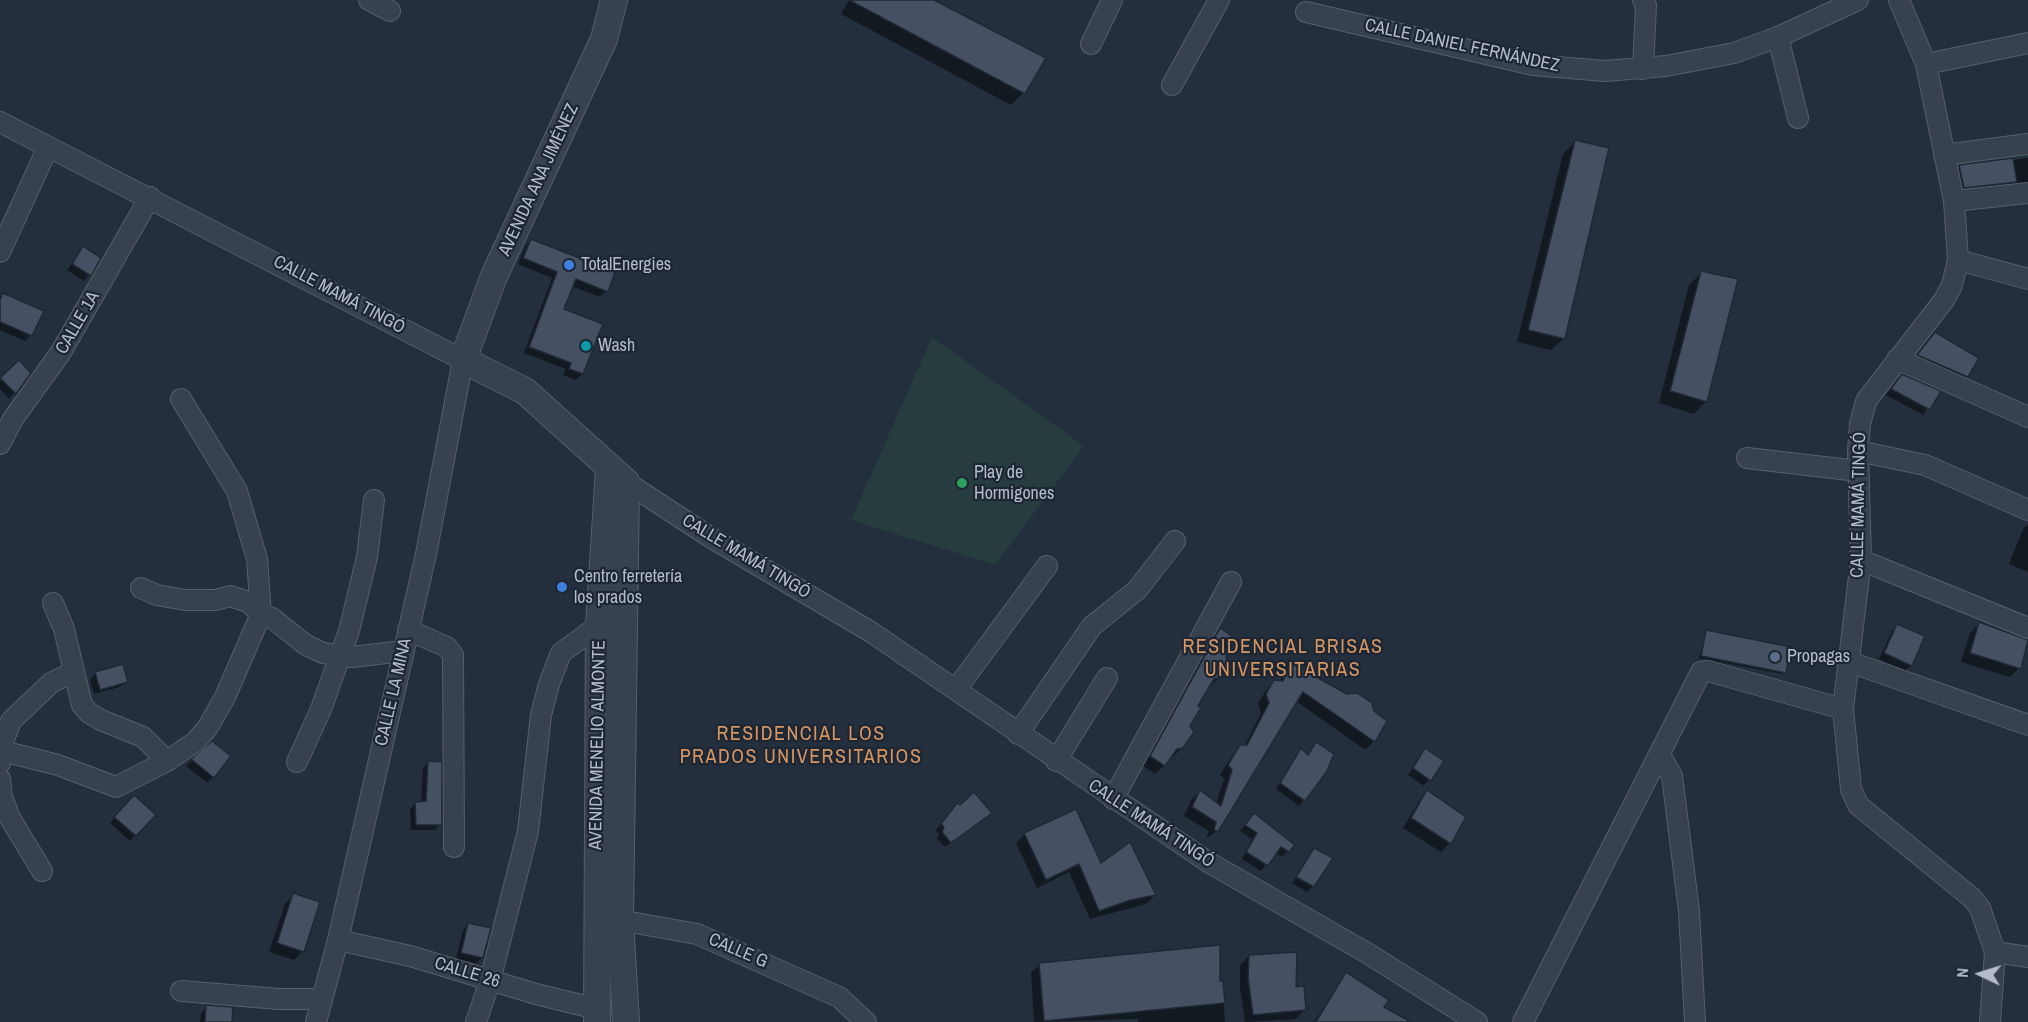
<!DOCTYPE html>
<meta charset="utf-8">
<style>
body{margin:0}
#map{position:relative;width:2028px;height:1022px;overflow:hidden;background:#242f3e;font-family:"Archivo Narrow",sans-serif}
canvas{display:block}
.north{position:absolute;left:1950px;top:944px;width:60px;height:60px;-webkit-text-stroke:4px #1d2633;paint-order:stroke;rotate:274deg;font-size:16px;font-weight:700;line-height:24px;text-align:center;color:#b4bcc9}
.north::after{content:'';display:block;margin:auto;width:21px;height:27px;background:#b4bcc9;clip-path:polygon(50% 0,100% 100%,50% 72%,0 100%)}
</style>
<div id="map">
<canvas width="2028" height="1022"></canvas>
<div class="north">N</div>
</div>
<script>
const ctx = document.querySelector('canvas').getContext('2d');
ctx.lineJoin = 'round';
function fill(path, color) { ctx.fillStyle = color; ctx.fill(path, 'evenodd'); }
const toPath = rows => new Path2D(rows.map(r => 'M' + r).join(''));
function strokePath(path, color, width, dash) { ctx.strokeStyle = color; ctx.lineWidth = width; ctx.lineCap = dash ? 'butt' : 'round'; ctx.setLineDash(dash || []); ctx.stroke(path); }
function drawText(font, color, halo, rows, align = 'center') {
  ctx.font = font + ' "Archivo Narrow",sans-serif'; ctx.lineWidth = 4.5; ctx.setLineDash([]); ctx.textBaseline = 'middle'; ctx.strokeStyle = halo; ctx.fillStyle = color; for (const [text, x, y, turn = 0] of rows) {
    ctx.save(); ctx.translate(x, y); ctx.rotate((+turn || 0) * Math.PI / 180); ctx.textAlign = isNaN(turn) ? turn : align; if (halo) ctx.strokeText(text, 0, 0); ctx.fillText(text, 0, 0); ctx.restore();
  }
}
const green = toPath([
 [932,337,1084,446,995,565,851,520]
]);
const shadow = toPath([
 [849,0,931,0,1044,59,1023,93,1011,105,841,14],
 [1575,142,1564,338,1551,350,1517,342,1563,154],
 [2028,158,2028,192,1955,196,1951,176,1960,167],
 [531,240,606,291,600,297,571,286,563,309,582,374,576,380,563,375,566,369,524,353,552,278,518,264,525,247],
 [84,248,99,258,84,281,67,270],
 [1701,273,1706,401,1694,414,1659,403,1689,285],
 [4,294,31,335,25,341,0,330,0,298],
 [1935,334,1966,376,1957,385,1909,364],
 [19,363,29,373,9,399,0,389,0,381],
 [1896,382,1938,392,1923,415,1886,395],
 [2028,524,2028,572,2009,564,2023,529],
 [1979,624,2028,641,2019,668,2010,677,1961,662,1970,633],
 [1898,625,1911,665,1905,671,1879,659,1892,631],
 [1220,630,1224,657,1220,677,1208,687,1188,726,1182,748,1155,774,1142,765,1211,639],
 [1706,632,1785,672,1782,674,1699,658],
 [1291,665,1374,741,1365,750,1296,701,1217,831,1206,839,1209,831,1184,816,1191,800,1200,792,1216,804,1224,779,1220,775,1232,756,1244,747,1261,713,1258,704,1266,690,1275,681,1279,682],
 [96,673,126,681,120,687,94,694,90,679],
 [212,743,213,777,207,783,186,766],
 [1316,744,1325,771,1299,806,1276,789,1296,755,1301,750,1307,756],
 [1425,750,1442,761,1424,786,1408,775],
 [429,762,440,824,435,830,411,830,410,809,416,803,421,803,423,768],
 [1427,792,1450,843,1441,852,1403,828,1419,801],
 [128,803,135,835,130,841,110,823],
 [957,805,985,818,945,847,937,839,939,834,936,830],
 [1254,815,1288,851,1282,857,1275,853,1261,871,1242,859,1252,839,1240,831],
 [1025,834,1101,865,1155,895,1146,904,1090,919,1069,872,1037,888,1016,843],
 [1314,849,1313,886,1307,892,1292,883],
 [294,894,303,951,294,960,269,952,285,904],
 [468,924,482,958,476,963,456,959,463,930],
 [1249,956,1295,989,1305,1010,1295,1019,1245,1022,1240,988,1240,965],
 [1040,964,1222,982,1225,1022,1138,1022,1138,1019,1034,1022,1031,973],
 [1346,974,1382,1007,1408,1022,1314,1022],
 [207,1007,230,1022,200,1022,201,1013]
]);
const building = toPath([
 [849,0,934,0,1046,58,1025,94,849,0],
 [1575,140,1609,148,1565,339,1528,330,1575,140],
 [2013,158,2017,182,1964,188,1959,165,2013,158],
 [531,239,615,272,608,292,576,279,564,309,603,324,583,374,569,369,571,363,529,347,557,272,523,258,531,239],
 [83,246,101,258,91,276,72,264,83,246],
 [1701,271,1738,279,1707,402,1670,391,1701,271],
 [3,293,44,311,32,336,0,322,0,300,3,293],
 [1935,332,1979,358,1968,377,1917,355,1935,332],
 [19,360,31,373,16,394,0,378,19,360],
 [1902,374,1941,391,1930,410,1891,389,1902,374],
 [1979,622,2028,640,2021,669,1970,653,1979,622],
 [1897,624,1925,636,1912,666,1884,653,1897,624],
 [1220,628,1235,638,1226,657,1229,664,1221,678,1214,679,1198,706,1201,708,1190,726,1194,732,1183,748,1177,749,1165,766,1150,756,1220,628],
 [1706,630,1791,647,1786,673,1701,656,1706,630],
 [1291,663,1347,694,1357,693,1372,703,1374,711,1387,721,1375,742,1303,692,1218,832,1214,830,1216,822,1192,807,1200,790,1221,806,1232,770,1228,765,1240,745,1247,745,1269,703,1266,694,1274,680,1283,681,1291,663],
 [123,664,128,682,100,690,95,672,123,664],
 [212,741,231,756,214,778,191,759,212,741],
 [1316,742,1334,754,1327,771,1305,801,1280,783,1301,748,1308,755,1316,742],
 [1425,748,1444,761,1431,781,1413,768,1425,748],
 [428,761,442,762,442,825,416,825,415,802,426,801,428,761],
 [1427,790,1466,817,1451,844,1411,818,1427,790],
 [974,792,992,813,951,843,942,832,944,827,941,824,957,803,960,805,974,792],
 [134,795,156,815,136,836,114,817,134,795],
 [1076,809,1101,863,1130,842,1156,895,1131,900,1099,911,1079,864,1046,880,1024,833,1076,809],
 [1254,813,1295,845,1289,852,1281,847,1268,866,1246,852,1257,833,1245,825,1254,813],
 [1314,848,1333,858,1314,887,1296,877,1314,848],
 [293,893,320,902,304,952,277,943,293,893],
 [468,923,491,928,483,958,461,953,468,923],
 [1220,945,1220,981,1223,981,1225,1003,1044,1021,1039,963,1220,945],
 [1297,952,1296,987,1304,986,1306,1010,1253,1015,1248,978,1249,955,1297,952],
 [1346,972,1389,1000,1384,1007,1411,1022,1316,1022,1346,972],
 [206,1005,233,1007,232,1022,205,1022,206,1005]
]);
const minor = toPath([
 [369,0,390,11],
 [1899,0,1926,64,1954,201,1958,260,1952,285,1944,300,1866,401,1860,424,1858,451,1861,560,1843,709,1851,789,1858,805,1972,898,1980,908,1995,952,1990,1022],
 [1306,12,1533,65,1605,71,1666,66,1734,53,1778,37,1858,0],
 [1778,37,1798,118],
 [1091,44,1112,0],
 [1926,64,2028,43],
 [1643,69,1646,5,1643,0],
 [1172,85,1219,0],
 [0,122,463,360,426,554,338,940,316,1022],
 [1944,155,2028,144],
 [1954,201,2028,193],
 [0,252,48,147],
 [1958,260,2028,279],
 [1897,359,2028,417],
 [0,444,13,419,61,352,150,197],
 [1858,451,1925,465,2028,510],
 [1747,458,1858,471],
 [626,482,710,537,871,632,1208,862,1367,953,1477,1022],
 [1861,560,2028,628],
 [141,588,157,595,185,600,216,600,230,596,248,602,261,614,272,618,306,645,323,653,352,657,403,651],
 [53,603,64,629,82,705,89,713,101,720,143,737,167,761],
 [408,630,447,647,453,655,454,847],
 [1847,661,2028,725],
 [957,688,1047,566],
 [1018,734,1092,626,1137,590,1175,541],
 [2,751,58,765,116,787,167,761,195,742,208,727,225,697,261,614,257,559,237,491,181,399],
 [1660,755,1672,776,1689,911,1695,1022],
 [1056,761,1107,678],
 [297,762,321,709,349,631,367,557,374,500],
 [0,763,3,742,11,721,51,683,73,672],
 [0,779,2,797,10,818,42,871],
 [1113,799,1231,582],
 [608,918,697,934,839,997,866,1022],
 [338,940,410,956,536,994,597,1009],
 [1995,952,2028,957],
 [181,991,279,999,322,999],
 [476,1022,490,981,528,831,541,715,549,684,561,653,599,625],
 [1523,1022,1701,672,1708,671,1843,709]
]);
const tertiary = toPath([
 [614,0,604,39,494,276,463,360,525,391,626,482,620,920,626,1022],
 [597,1022,599,625,609,469]
]);
const markers = [
 [569,265,6,"#3f7fe0"],
 [586,346,6,"#0f9aa8"],
 [962,483,6,"#2e9e5b"],
 [562,587,6,"#3f7fe0"],
 [1775,657,6,"#5c6f8a"]
];
const streetNames = [
 ["CALLE DANIEL FERNÁNDEZ",1462,46,12],
 ["AVENIDA ANA JIMÉNEZ",539,180,-65],
 ["CALLE MAMÁ TINGÓ",339,295,28],
 ["CALLE 1A",78,323,-60],
 ["CALLE MAMÁ TINGÓ",1859,505,-89],
 ["CALLE MAMÁ TINGÓ",746,557,31],
 ["CALLE LA MINA",394,692,-77],
 ["AVENIDA MENELIO ALMONTE",598,745,-89],
 ["CALLE MAMÁ TINGÓ",1151,824,33],
 ["CALLE G",738,951,23],
 ["CALLE 26",467,973,17]
];
const poiNames = [
 ["TotalEnergies",581,265],
 ["Wash",598,346],
 ["Play de",974,473],
 ["Hormigones",974,494],
 ["Centro ferretería",574,577],
 ["los prados",574,598],
 ["Propagas",1787,657]
];
const neighbourhoodNames = [
 ["RESIDENCIAL BRISAS",1283,648],
 ["UNIVERSITARIAS",1283,671],
 ["RESIDENCIAL LOS",801,735],
 ["PRADOS UNIVERSITARIOS",801,758]
];
fill(green, '#263c3f');
fill(shadow, '#0007');
fill(building, '#455162');
strokePath(building, '#1f2835', 1.5);
strokePath(minor, '#565f6c', 22);
strokePath(tertiary, '#565f6c', 28);
strokePath(minor, '#38414e', 20);
strokePath(tertiary, '#38414e', 26);
for (const [x, y, r, color] of markers) { const dot = new Path2D(); dot.arc(x, y, r, 0, 2 * Math.PI); ctx.fillStyle = color; ctx.fill(dot); strokePath(dot, '#1d2633', 2); }
drawText('18px', '#b4bcc9', '#1d2633', streetNames);
drawText('18px', '#b4bcc9', '#1d2633', poiNames, 'left');
ctx.letterSpacing = '1.5px';
drawText('20px', '#d59563', '#1d2633', neighbourhoodNames);
ctx.letterSpacing = '0px';
</script>
